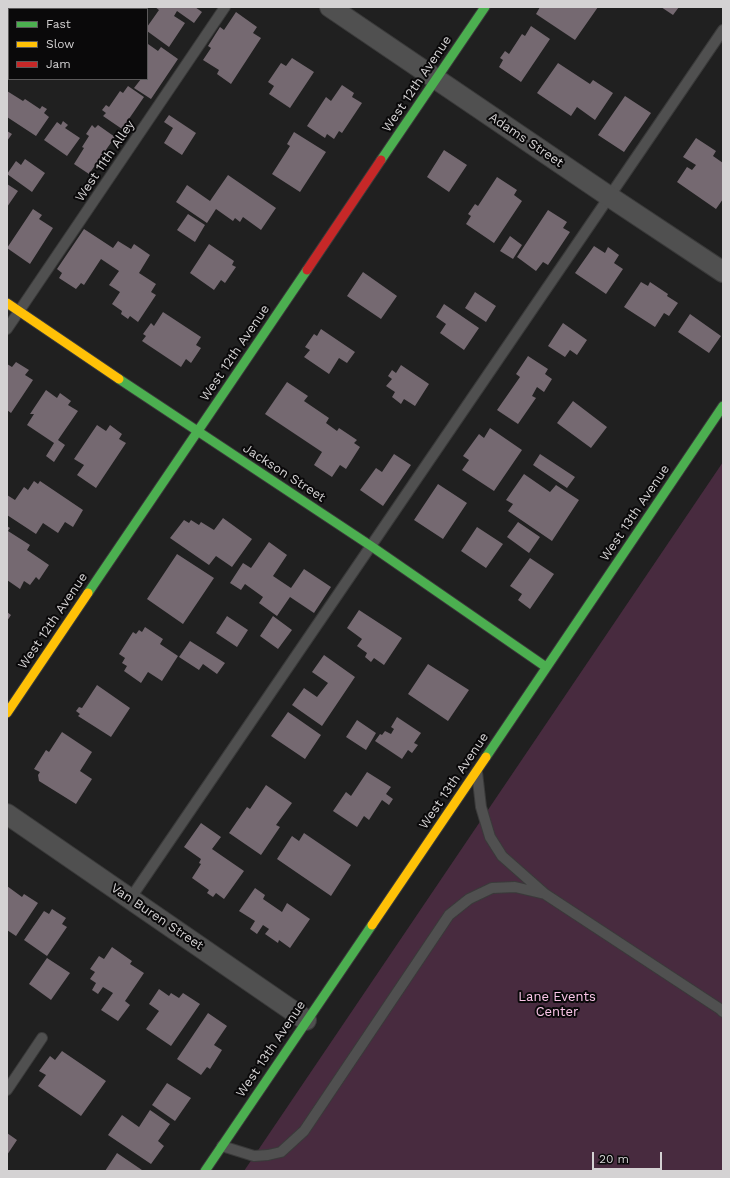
<!DOCTYPE html>
<style>
body{margin:0}
#map{position:relative;width:730px;height:1178px;overflow:hidden;background:#202020;font-family:"Work Sans",sans-serif}
canvas{display:block}
.frame{position:absolute;inset:0;border:8px solid #d4d2d3;pointer-events:none}
.legend{position:absolute;left:8px;top:8px;width:140px;height:72px;box-sizing:border-box;background:#0a090a;border:1px solid #5b595a;margin:0;padding:5px 7px;list-style:none;font-size:12px;color:#d4d2d3}
.legend li{display:flex;align-items:center;gap:8px;height:20px}
.legend b{width:20px;border:1px solid #5b595a}
.scale{position:absolute;left:592px;top:1152px;width:70px;height:18px;box-sizing:border-box;border:2px solid #d4d2d3;border-top:0;padding-left:5px;font-size:12px;line-height:14px;white-space:nowrap;color:#d4d2d3;-webkit-text-stroke:3px #0a090a;paint-order:stroke}
</style>
<div id="map">
<canvas width="730" height="1178"></canvas>
<div class="frame"></div>
<ul class="legend">
<li><b style="height:5px;background:#4caf50"></b>Fast</li>
<li><b style="height:5px;background:#ffc107"></b>Slow</li>
<li><b style="height:5px;background:#c62828"></b>Jam</li>
</ul>
<div class="scale">20 m</div>
</div>
<script>
const ctx = document.querySelector('canvas').getContext('2d');
ctx.lineJoin = 'round';
function fill(path, color) { ctx.fillStyle = color; ctx.fill(path, 'evenodd'); }
const toPath = rows => new Path2D(rows.map(r => 'M' + r).join(''));
function strokePath(path, color, width, dash) { ctx.strokeStyle = color; ctx.lineWidth = width; ctx.lineCap = dash ? 'butt' : 'round'; ctx.setLineDash(dash || []); ctx.stroke(path); }
function drawText(font, color, halo, rows, align = 'center') {
  ctx.font = font + ' "Work Sans",sans-serif'; ctx.lineWidth = 4; ctx.setLineDash([]); ctx.textBaseline = 'middle'; ctx.strokeStyle = halo; ctx.fillStyle = color; for (const [text, x, y, turn = 0] of rows) {
    ctx.save(); ctx.translate(x, y); ctx.rotate((+turn || 0) * Math.PI / 180); ctx.textAlign = isNaN(turn) ? turn : align; if (halo) ctx.strokeText(text, 0, 0); ctx.fillText(text, 0, 0); ctx.restore();
  }
}
const green = toPath([
 [723,462,723,1171,244,1171]
]);
const building = toPath([
 [36,7,69,7,67,9,39,9],
 [79,7,98,7,97,9,78,9],
 [128,7,143,7,141,9,126,9],
 [155,7,195,7,202,12,194,23,177,11,174,16,185,23,169,47,147,31,147,27,159,10],
 [540,7,598,7,575,40,536,14],
 [661,7,679,7,673,15],
 [236,12,257,27,253,33,261,38,231,84,217,74,219,70,203,60,211,48,208,46,220,27,224,30],
 [531,26,550,39,521,82,499,67,503,60,500,58,505,51,509,54,522,34,525,36],
 [9,28,9,39,7,38,7,31],
 [148,44,158,51,161,47,178,59,151,99,134,88,141,79,147,79],
 [9,45,9,56,7,55,7,48],
 [292,58,314,72,290,108,269,94,274,86,268,82,281,63,286,66],
 [558,63,590,84,593,80,613,93,595,120,577,107,571,116,537,93],
 [342,85,354,93,352,97,362,103,342,133,339,131,334,139,327,134,325,138,307,126,326,97,331,101],
 [128,86,144,97,122,129,103,116,106,113,102,110,106,105,109,107,120,91,123,93],
 [7,91,23,101,25,99,40,109,42,106,47,109,44,113,49,117,36,136,7,117],
 [625,96,651,113,624,152,598,135],
 [169,115,196,133,182,155,164,143,173,128,164,122],
 [63,121,68,125,65,128,80,138,67,156,44,140,57,122,61,125],
 [92,125,95,128,98,125,115,137,89,174,74,164,84,148,82,147,89,136,86,134],
 [7,131,12,134,7,141],
 [294,132,326,152,300,192,272,174,290,146,287,144],
 [696,138,716,151,713,156,723,163,723,199,716,209,677,182,687,167,692,170,696,165,683,157],
 [444,150,467,165,449,192,427,177],
 [25,159,45,173,32,192,7,174,16,161,21,165],
 [228,175,276,208,261,230,243,217,240,222,235,218,233,221,216,209,207,223,176,202,187,185,210,201],
 [497,177,517,190,514,195,522,201,494,243,466,224,471,216,468,214,475,204,478,206],
 [7,184,18,191,7,207],
 [33,209,42,215,39,219,53,228,30,264,7,248],
 [548,210,567,222,563,228,570,232,548,265,543,262,536,271,517,257],
 [188,214,205,225,195,242,177,230],
 [84,229,113,248,118,241,131,249,134,244,150,255,139,273,156,284,151,292,156,295,138,322,130,316,128,319,121,314,122,311,112,304,120,292,109,285,119,271,101,259,84,285,81,283,76,289,59,278,62,273,57,269],
 [510,236,522,245,513,259,500,251],
 [209,244,234,261,232,265,236,267,225,283,221,280,214,290,190,273],
 [594,246,605,253,608,247,619,255,614,263,623,269,606,294,575,273],
 [363,272,397,296,381,319,347,296],
 [641,282,648,286,650,282,668,294,667,296,678,303,669,316,664,313,655,327,624,307],
 [475,292,496,306,486,322,465,308],
 [444,304,479,328,464,350,440,333,446,324,436,317],
 [163,312,201,337,196,345,201,348,191,363,186,359,181,367,142,341,146,336,143,334,151,323,154,326],
 [690,314,721,336,709,353,678,332],
 [563,323,587,340,577,355,570,350,565,357,548,346],
 [321,329,355,352,347,363,339,358,329,374,304,357,310,350,305,347,314,334,317,336],
 [528,356,548,369,545,374,552,379,544,392,537,387,532,396,536,398,518,424,497,410,520,377,516,374],
 [16,362,29,370,25,375,33,380,11,413,7,410,7,364,12,367],
 [401,365,429,384,415,406,404,399,401,404,392,397,395,392,386,386,392,379,388,376,392,370,396,373],
 [287,382,308,396,304,401,329,418,326,423,337,431,339,428,357,440,354,443,360,447,346,469,340,465,332,477,314,465,322,452,265,414],
 [46,390,57,398,60,393,71,401,68,405,78,411,58,440,65,445,54,462,46,456,54,443,27,425,34,414,30,414],
 [573,401,607,427,591,448,557,423],
 [97,425,106,431,110,425,122,434,119,439,126,443,96,488,77,475,84,465,74,459],
 [490,428,522,450,494,491,462,470,469,460,463,456,479,434,484,438],
 [394,454,411,465,383,506,360,490,376,468,382,472],
 [540,454,575,477,567,488,533,465],
 [524,474,550,492,556,485,579,500,552,541,508,511,513,504,506,500],
 [34,481,38,484,40,481,83,510,73,527,65,522,58,533,43,523,36,534,7,515,7,495,15,500,24,487,28,490],
 [438,484,467,503,443,539,414,520],
 [223,518,252,539,232,567,216,556,209,565,170,538,184,520,189,523,191,520,199,525,201,522,214,530],
 [518,522,540,537,529,553,507,537],
 [7,526,10,528,8,531,30,545,27,550,49,565,39,580,36,577,30,585,24,581,20,589,7,580],
 [477,527,503,544,486,568,461,551],
 [269,542,287,555,273,576,291,588,304,569,331,587,314,613,290,597,277,616,259,603,263,597,245,584,241,590,230,583,243,563,251,568],
 [177,554,214,578,183,624,147,599],
 [530,558,554,574,530,609,518,600,522,594,510,586],
 [359,610,402,638,384,665,374,658,371,662,365,657,367,653,357,646,362,639,347,628],
 [7,612,11,615,7,621],
 [227,616,248,630,237,647,216,633],
 [273,616,292,630,278,649,260,636],
 [145,627,163,639,160,644,178,656,162,681,148,672,141,683,124,671,127,666,122,663,125,658,119,654,133,632,136,634,139,630,142,632],
 [190,641,225,663,217,674,203,664,199,670,179,657],
 [324,655,355,677,322,726,292,705,304,688,317,697,328,683,312,672],
 [428,664,469,690,448,721,408,694],
 [97,685,130,708,111,737,78,716,80,714,76,711,79,707,82,708],
 [288,712,321,735,305,759,271,736],
 [397,717,421,733,414,743,418,745,412,753,408,750,402,759,375,741,380,734,382,735,385,731,391,734,394,729,391,727],
 [357,720,376,733,366,750,346,737],
 [62,732,92,752,80,771,92,779,76,804,39,781,38,775,40,772,34,769,46,750,49,752],
 [367,772,391,787,386,794,393,799,389,805,382,800,369,820,364,816,357,827,333,811,346,792,351,796],
 [266,785,292,803,276,825,280,827,261,855,229,833,247,807,250,809],
 [201,823,221,837,212,849,244,871,224,899,216,893,213,897,207,893,209,890,192,878,201,864,199,863,201,859,184,847],
 [304,833,351,865,331,896,277,859,292,836,299,841],
 [7,886,22,897,24,894,38,903,16,936,7,930],
 [255,888,265,895,263,899,282,912,287,903,310,919,290,948,279,940,278,943,265,934,269,929,263,925,257,934,250,929,255,921,239,911],
 [52,909,66,918,62,924,67,927,47,956,24,940,44,911,49,914],
 [112,947,132,961,130,964,144,973,125,1001,130,1005,118,1021,101,1010,113,993,103,987,98,994,92,990,96,983,90,979,95,972,90,969,99,956,104,959],
 [47,958,70,973,51,1000,29,984],
 [159,989,169,996,171,993,179,998,183,993,200,1004,171,1046,146,1029,159,1011,149,1004],
 [208,1013,227,1026,214,1045,222,1050,210,1069,207,1067,201,1075,177,1059],
 [62,1051,106,1081,81,1116,38,1086,46,1075,39,1071,50,1056,55,1060],
 [167,1083,191,1098,175,1121,152,1105],
 [150,1110,170,1124,158,1141,164,1146,151,1164,108,1135,122,1115,139,1127],
 [7,1133,17,1140,7,1155],
 [117,1153,142,1170,141,1171,105,1171]
]);
const lane = toPath([
 [7,329,225,7],
 [477,772,481,807,490,837,502,856,545,894,720,1009,723,1012],
 [130,899,723,30],
 [7,1090,42,1038],
 [222,1146,254,1156,268,1155,281,1152,304,1131,449,915,469,899,492,888,515,887,545,894]
]);
const street = toPath([
 [330,7,610,197,723,272],
 [7,814,306,1020]
]);
const fast = toPath([
 [381,160,485,7],
 [119,379,371,546,546,667],
 [88,593,307,270],
 [486,757,723,406],
 [205,1171,372,925]
]);
const slow = toPath([
 [7,303,119,379],
 [7,713,88,593],
 [372,925,486,757]
]);
const jam = toPath([
 [307,270,381,160]
]);
const streetNames = [
 ["West 12th Avenue",417,84,-56],
 ["Adams Street",526,140,34],
 ["West 11th Alley",105,161,-56],
 ["West 12th Avenue",235,353,-56],
 ["Jackson Street",284,473,33],
 ["West 13th Avenue",635,513,-56],
 ["West 12th Avenue",53,621,-56],
 ["West 13th Avenue",454,781,-56],
 ["Van Buren Street",157,917,34],
 ["West 13th Avenue",271,1049,-56]
];
const parkNames = [
 ["Lane Events",557,997],
 ["Center",557,1012]
];
fill(green, '#482b3f');
fill(building, '#756971');
strokePath(lane, '#3a3a3a', 12);
strokePath(street, '#3a3a3a', 22);
strokePath(fast, '#3a3a3a', 11);
strokePath(slow, '#3a3a3a', 11);
strokePath(jam, '#3a3a3a', 11);
strokePath(lane, '#505050', 10);
strokePath(street, '#505050', 20);
strokePath(fast, '#4caf50', 9);
strokePath(slow, '#ffc107', 9);
strokePath(jam, '#c62828', 9);
drawText('13px', '#d4d2d3', '#0a090a', streetNames);
drawText('13px', '#fbc6e8', '#0a090a', parkNames);
</script>
